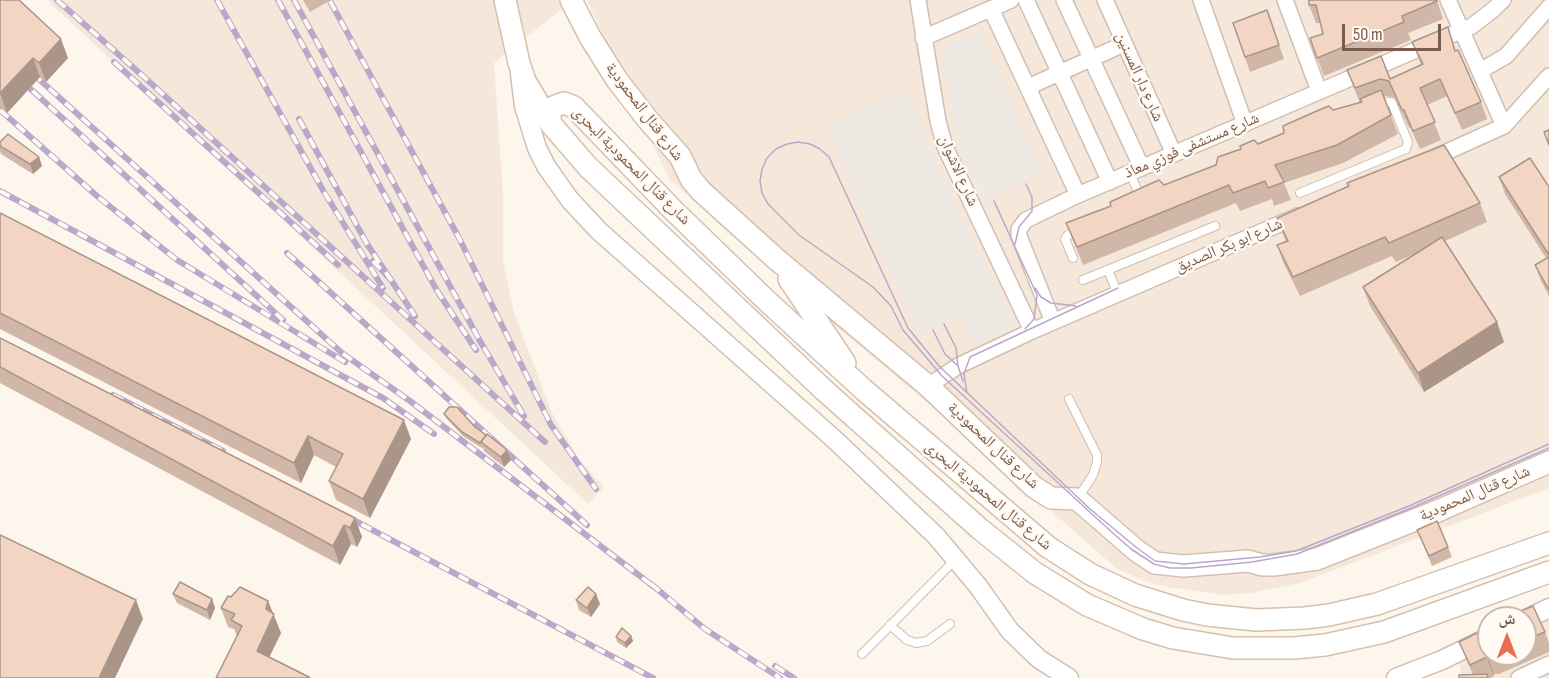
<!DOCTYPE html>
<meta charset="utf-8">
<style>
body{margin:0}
#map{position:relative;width:1549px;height:678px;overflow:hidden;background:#fdf6ec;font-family:"Sofia Sans Condensed","Noto Naskh Arabic",sans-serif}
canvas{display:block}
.north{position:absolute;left:1477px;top:606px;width:60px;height:60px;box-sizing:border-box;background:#fffaf3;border:2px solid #cabbb1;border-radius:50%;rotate:0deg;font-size:16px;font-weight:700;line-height:24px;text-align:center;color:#7a5c4d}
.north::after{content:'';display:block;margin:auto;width:21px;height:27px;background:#e76f51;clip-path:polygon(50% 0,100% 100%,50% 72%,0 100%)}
.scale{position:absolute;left:1342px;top:24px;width:99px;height:27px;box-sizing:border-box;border:3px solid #7a5c4d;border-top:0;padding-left:8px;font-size:18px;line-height:21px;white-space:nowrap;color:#7a5c4d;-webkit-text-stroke:4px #fffaf3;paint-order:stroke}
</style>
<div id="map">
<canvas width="1549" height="678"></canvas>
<div class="north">ش</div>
<div class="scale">50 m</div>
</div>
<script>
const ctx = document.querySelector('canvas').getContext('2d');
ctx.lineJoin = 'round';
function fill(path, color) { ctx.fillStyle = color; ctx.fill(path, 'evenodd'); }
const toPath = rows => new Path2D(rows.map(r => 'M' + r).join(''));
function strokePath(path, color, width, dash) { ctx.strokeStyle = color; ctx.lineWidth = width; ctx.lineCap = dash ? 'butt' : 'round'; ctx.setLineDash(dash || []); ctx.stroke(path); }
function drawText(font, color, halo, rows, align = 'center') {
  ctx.font = font + ' "Sofia Sans Condensed","Noto Naskh Arabic",sans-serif'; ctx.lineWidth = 5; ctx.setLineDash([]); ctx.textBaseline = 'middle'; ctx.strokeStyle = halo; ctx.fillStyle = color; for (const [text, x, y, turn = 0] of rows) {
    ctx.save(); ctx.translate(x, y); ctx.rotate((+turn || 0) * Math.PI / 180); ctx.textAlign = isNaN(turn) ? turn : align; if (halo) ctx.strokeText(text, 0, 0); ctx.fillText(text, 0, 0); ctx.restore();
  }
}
const residential = toPath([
 [47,0,573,0,494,63,503,195,503,262,514,312,551,411,579,459,604,487,588,504],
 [587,0,1549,0,1549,488,1300,583,1251,593,1224,595,1168,587,1144,581,1117,569,936,410,832,323,669,179],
 [1549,615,1549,678,1461,678,1460,657,1525,654,1525,626]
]);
const industrial = toPath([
 [978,31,1044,173,983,204,960,158,941,48],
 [904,92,1014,327,973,344,960,316,919,335,825,126]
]);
const service = toPath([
 [1130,173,1141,199],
 [1300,193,1406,149,1408,142,1392,103,1388,102,1379,106],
 [1073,258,1065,239,1068,235,1079,230],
 [1108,270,1118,294],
 [1083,280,1215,226],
 [1069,399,1097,455,1097,462,1093,475,1078,498],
 [890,625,907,640,916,643,927,641,950,624],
 [862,654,955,560]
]);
const minor = toPath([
 [918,0,938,121,945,147,1032,331],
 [1026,0,1110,182],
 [1064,0,1142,168],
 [1105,0,1174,154],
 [1201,0,1245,124],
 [1285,0,1319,91],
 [1448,0,1504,126],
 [991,9,1078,195],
 [923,38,1011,0],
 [1480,71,1506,56,1549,7],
 [1028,87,1124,44],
 [1431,159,1504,126,1549,76],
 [1053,322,1019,236,1019,229,1026,220,1078,195,1472,26,1494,9,1503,0],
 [928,386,958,366,1032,331,1298,216],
 [1519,678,1549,664]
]);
const tertiary = toPath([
 [520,74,524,106,537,148,546,166,570,200,599,231,834,439,936,536,978,586,1010,631,1039,659,1069,678],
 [1525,620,1549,608],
 [1396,678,1442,660,1489,637]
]);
const secondary = toPath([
 [505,0,519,63,525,81,550,123,588,167,825,391,980,529,1035,573,1087,605,1143,629,1173,638,1233,648,1294,648,1325,645,1384,632,1549,572],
 [571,0,590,37,617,80,648,120,680,156,691,179,701,191,775,258,928,386,1034,487,1051,498,1077,499,1137,551,1155,563,1183,566,1248,561,1262,565,1274,565,1317,559,1440,510,1549,462],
 [550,123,550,112,553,107,564,103,574,107,673,210,767,301,864,390,1048,547,1090,574,1135,595,1183,610,1207,615,1256,620,1305,618,1329,615,1377,604,1549,543],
 [789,279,845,363]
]);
const tram = toPath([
 [994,201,1037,295,1034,319,1025,329],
 [1015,244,1019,227,1032,211,1032,197,1026,184],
 [1035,288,1041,297,1051,303,1076,306],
 [944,324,956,348,958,366],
 [933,330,945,354,958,366,963,381],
 [967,393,964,374,970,357,1118,288],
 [1549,444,1409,506,1296,551,1260,557,1184,564,1155,561,1137,548,1090,509,939,366,908,328,829,157,820,149,810,144,798,142,787,144,776,149,767,158,762,169,760,181,762,193,768,204,799,235,873,287,891,306,903,330,942,376,1105,526,1131,549,1154,564,1170,568,1191,568,1252,562,1297,554,1411,508,1549,448]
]);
const rail = toPath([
 [57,0,144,77,545,442],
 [217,0,324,192,383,288],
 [278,0,436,289,476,350],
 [294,0,480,341,524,416],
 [330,1,459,238,551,425,596,489],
 [0,44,342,353,410,401,657,589],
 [0,61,283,320],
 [114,62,338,265],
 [0,110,97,196,177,260,345,362],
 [299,119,367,244,415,316],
 [0,191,383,398,434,434],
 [287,253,587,525],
 [373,261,389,278],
 [113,395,223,451],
 [342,514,653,678],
 [651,584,705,629,780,678],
 [775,666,794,678]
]);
const wall = toPath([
 [0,0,68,58,46,82,40,77,7,113,0,107],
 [303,0,331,0,310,12],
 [1309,0,1437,0,1443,19,1408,33,1411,40,1324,76,1310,38,1323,34,1320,23,1316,23,1309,5],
 [1267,10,1284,59,1250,72,1233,23],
 [1412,42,1456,50,1481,102,1487,119,1462,130,1447,96,1427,105,1441,140,1420,149,1410,127,1409,128,1395,98,1386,96,1384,97,1398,134,1343,163,1284,183,1291,200,1274,206,1272,199,1240,211,1236,203,1083,265,1066,223,1216,165,1258,144,1284,133,1333,110,1360,103,1347,70,1390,79,1421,65],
 [0,142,39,157,42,166,33,174,1,154,0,151],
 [1499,177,1549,187,1549,296,1541,281,1535,265,1546,258,1505,194],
 [1347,183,1480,203,1487,222,1445,241,1504,342,1424,392,1370,306,1363,287,1417,253,1396,262,1392,256,1300,296,1284,264,1277,245,1286,242,1277,218,1348,186],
 [0,213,411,439,370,518,336,500,329,481,336,467,314,455,301,483,0,329],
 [0,338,355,518,362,537,357,547,351,544,340,565,0,383],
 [444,414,475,427,507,450,511,460,504,467,484,451,483,447,482,448,464,437,446,418],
 [1417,530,1448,547,1452,557,1432,566],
 [173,594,212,599,215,608,210,620,177,603],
 [596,594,600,604,591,617,579,610,576,600],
 [231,597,268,601,281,633,269,657,216,678,237,636,234,629,228,627,221,608],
 [1525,618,1545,632,1549,643,1549,652,1499,674,1494,674,1494,676,1490,678,1459,678,1473,675,1459,642,1489,654,1525,654],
 [631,636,633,641,626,648,617,642,616,637]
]);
const shadedWall = toPath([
 [61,39,68,58,46,82,39,63],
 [33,58,40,77,7,113,0,93],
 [39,157,42,166,33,174,30,164],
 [1497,322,1504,342,1424,392,1418,373],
 [404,420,411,439,370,518,363,499],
 [308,436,314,455,301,483,294,463],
 [507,450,511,460,504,467,501,457],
 [355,518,362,537,357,547,350,528],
 [344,525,351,544,340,565,333,546],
 [596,594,600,604,591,617,587,608],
 [212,599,215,608,210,620,207,610],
 [136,600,143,619,115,678,99,678],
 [268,601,281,633,263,670,257,651],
 [631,636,633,641,626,648,625,643],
 [1487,655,1494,674,1494,676,1487,657]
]);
const building = toPath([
 [0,0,19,0,61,39,39,63,33,58,0,93,0,0],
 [1309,0,1437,0,1437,1,1402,16,1404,22,1317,58,1310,38,1323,34,1316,5,1309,5,1309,0],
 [1267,10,1279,45,1245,57,1233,23,1267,10],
 [1448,27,1455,51,1458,50,1481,102,1455,113,1440,79,1420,88,1435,122,1413,131,1404,110,1402,110,1389,81,1380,79,1355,88,1347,70,1381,56,1390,79,1423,64,1412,42,1448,27],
 [1381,90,1391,115,1337,145,1275,165,1284,182,1268,188,1265,181,1233,193,1229,185,1077,247,1066,223,1111,206,1110,202,1159,180,1164,185,1216,165,1218,157,1241,149,1240,146,1254,140,1258,144,1284,133,1283,126,1319,110,1329,106,1333,110,1362,102,1360,99,1381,90],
 [1549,130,1549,145,1544,132,1549,130],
 [8,134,39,157,30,164,0,146,0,142,8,134],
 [1444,145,1480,203,1389,243,1385,237,1293,277,1277,245,1288,241,1277,218,1349,186,1347,183,1444,145],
 [1530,158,1549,187,1549,255,1499,177,1530,158],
 [0,213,404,420,363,499,329,481,343,454,308,436,294,463,0,313,0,213],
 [1442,237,1497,322,1418,373,1363,287,1442,237],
 [1549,257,1549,290,1535,265,1549,257],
 [0,338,355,518,350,528,344,525,333,546,0,367,0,338],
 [449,407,457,407,475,427,486,435,480,443,462,432,444,414,449,407],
 [487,434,507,450,501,457,481,442,487,434],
 [1437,521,1448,547,1429,556,1417,530,1437,521],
 [0,535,136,600,99,678,0,678,0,535],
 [180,582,212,599,207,610,173,594,180,582],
 [240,587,268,601,266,609,274,614,257,651,309,677,309,678,216,678,242,626,231,620,235,614,221,608,228,596,231,597,240,587],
 [588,587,596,594,587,608,576,600,588,587],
 [1533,606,1545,632,1525,640,1525,618,1503,618,1533,606],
 [1489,626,1489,654,1494,654,1487,655,1487,657,1470,665,1459,642,1487,628,1489,626],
 [622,628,631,636,625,643,616,637,622,628],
 [1487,674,1488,678,1459,678,1459,675,1487,674]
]);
const streetNames = [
 ["شارع دار المسنين",1139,77,66],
 ["شارع قنال المحمودية",644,112,53],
 ["شارع مستشفى فوزي معاذ",1192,146,-23],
 ["شارع قنال المحمودية البحرى",631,166,45],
 ["شارع الاشوان",958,171,66],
 ["شارع ابو بكر الصديق",1229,246,-23],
 ["شارع قنال المحمودية",993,446,43],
 ["شارع قنال المحمودية",1475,494,-23],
 ["شارع قنال المحمودية البحرى",988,496,40]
];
fill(residential, '#f5e8da');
fill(industrial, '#efe9e4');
strokePath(service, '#d1beb0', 10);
strokePath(minor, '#d1beb0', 18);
strokePath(tertiary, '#d1beb0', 21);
strokePath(secondary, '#d6c0b0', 24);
strokePath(service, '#fff', 8);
strokePath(minor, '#fff', 15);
strokePath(tertiary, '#fff', 18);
strokePath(secondary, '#fff', 21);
strokePath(tram, '#b9a8c9', 1.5);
strokePath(rail, '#b9a8c9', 6);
strokePath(rail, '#fffaf3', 4, [11]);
fill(wall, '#d1b7a8');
fill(shadedWall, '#aa9588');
fill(building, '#f3d5c3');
strokePath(building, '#aa9588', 1.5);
drawText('16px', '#7a5c4d', '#fffaf3', streetNames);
</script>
